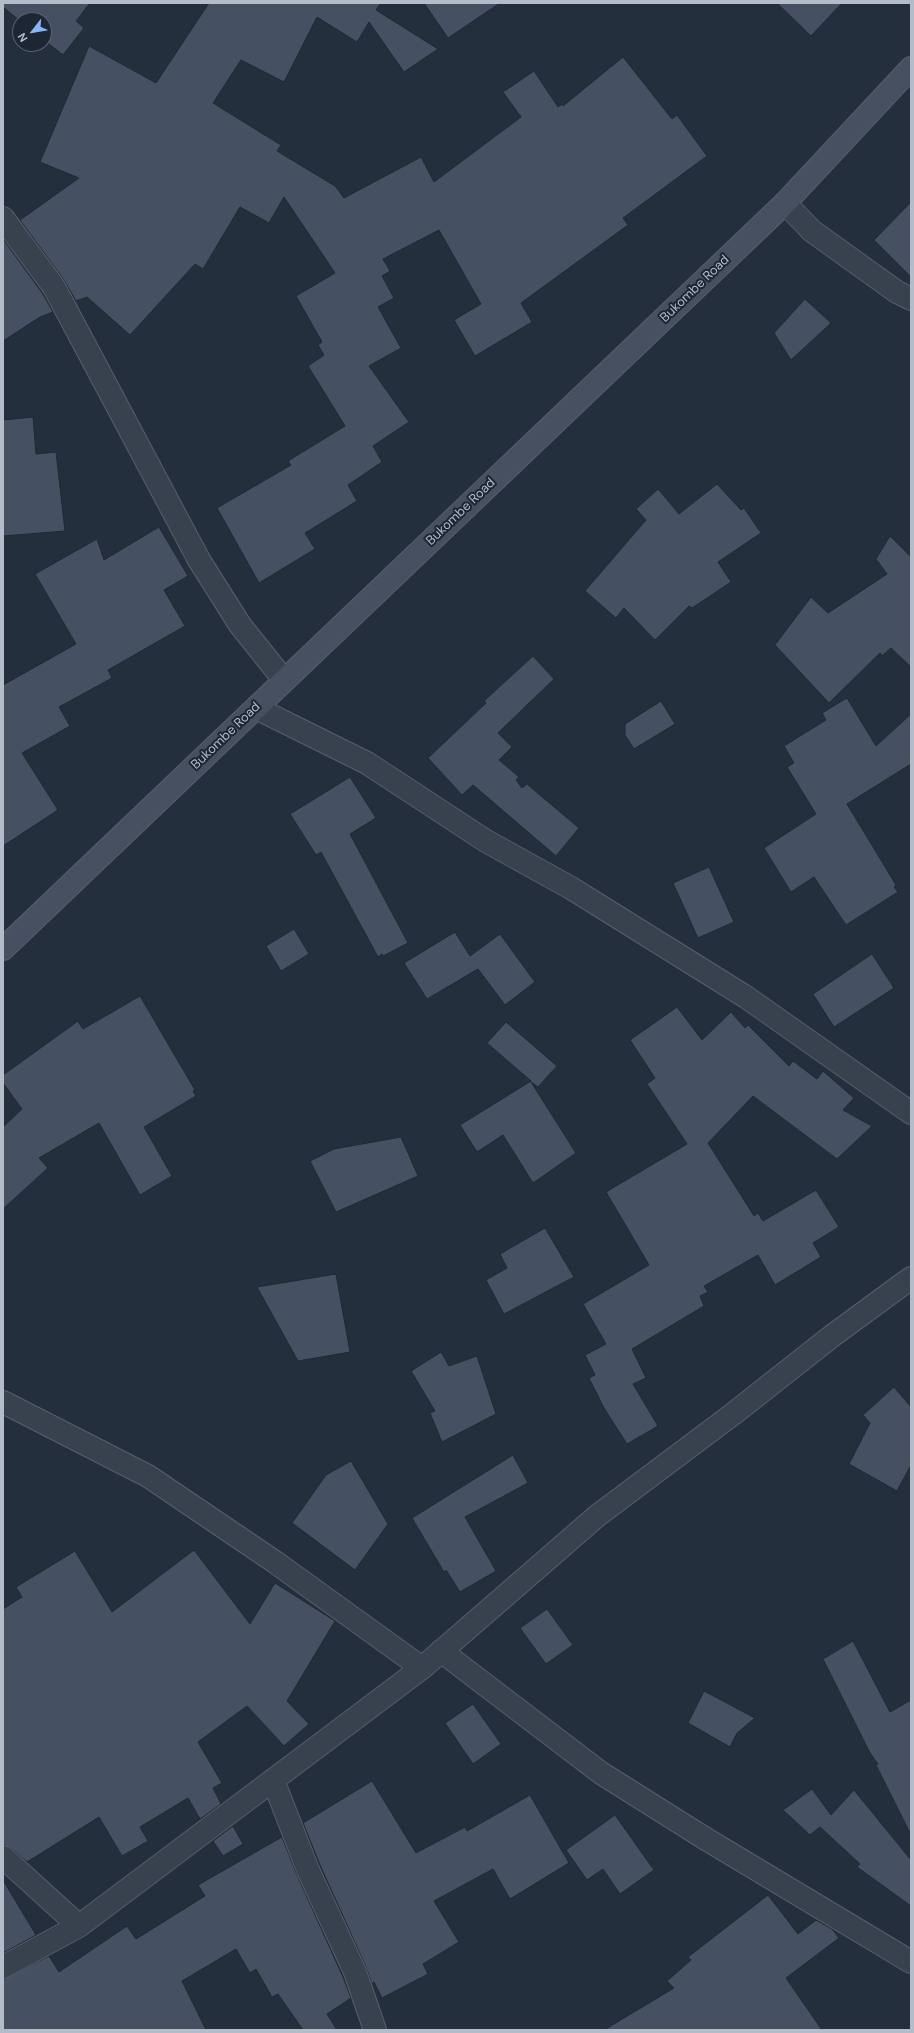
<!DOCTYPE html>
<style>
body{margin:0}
#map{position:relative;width:914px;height:2033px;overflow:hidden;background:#242f3e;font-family:"DM Sans",sans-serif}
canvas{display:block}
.frame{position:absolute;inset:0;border:4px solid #b4bcc9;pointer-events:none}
.north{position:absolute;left:12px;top:12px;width:40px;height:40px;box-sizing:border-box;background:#1d2633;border:1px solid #59626f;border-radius:50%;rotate:239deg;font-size:11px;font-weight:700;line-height:16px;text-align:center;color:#b4bcc9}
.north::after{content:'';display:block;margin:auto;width:14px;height:18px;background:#8ab4f8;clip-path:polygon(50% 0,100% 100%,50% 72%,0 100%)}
</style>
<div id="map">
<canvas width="914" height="2033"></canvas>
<div class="frame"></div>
<div class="north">N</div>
</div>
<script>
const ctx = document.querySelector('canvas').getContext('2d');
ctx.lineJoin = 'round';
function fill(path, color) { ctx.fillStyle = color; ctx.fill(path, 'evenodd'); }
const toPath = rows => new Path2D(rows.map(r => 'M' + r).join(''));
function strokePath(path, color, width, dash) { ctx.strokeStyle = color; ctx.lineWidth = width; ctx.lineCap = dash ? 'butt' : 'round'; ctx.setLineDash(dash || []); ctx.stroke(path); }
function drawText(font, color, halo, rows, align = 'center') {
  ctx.font = font + ' "DM Sans",sans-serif'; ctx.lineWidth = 4; ctx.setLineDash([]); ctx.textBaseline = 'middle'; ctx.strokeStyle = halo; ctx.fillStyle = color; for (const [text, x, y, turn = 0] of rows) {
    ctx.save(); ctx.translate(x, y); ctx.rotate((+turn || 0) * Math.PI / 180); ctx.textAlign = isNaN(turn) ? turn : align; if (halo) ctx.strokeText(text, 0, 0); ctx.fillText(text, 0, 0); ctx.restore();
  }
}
const building = toPath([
 [3,3,90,3,76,21,84,28,63,55,44,40,44,20,20,21,3,7,3,3],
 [209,3,381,3,376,10,438,49,404,72,369,22,357,42,317,17,284,82,241,60,213,103,281,145,277,151,335,186,344,198,421,157,434,182,521,117,503,92,534,71,558,107,562,104,563,106,623,57,672,119,677,115,707,156,623,218,628,225,521,303,532,322,475,356,454,320,481,304,439,230,383,259,390,271,382,276,394,298,378,307,401,348,369,366,409,422,373,446,382,462,348,485,357,501,305,533,315,549,259,583,217,508,291,465,288,461,345,426,308,366,324,355,318,345,322,342,296,296,335,273,284,197,269,223,240,207,203,269,195,264,130,335,87,297,76,301,64,280,20,220,79,178,40,162,89,46,156,83,209,3],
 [424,3,500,3,448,38,424,3],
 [777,3,842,3,811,36,777,3],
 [911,202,911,277,874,240,911,202],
 [3,239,43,294,53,312,40,317,3,341,3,239],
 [805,299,831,323,791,360,774,333,805,299],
 [33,417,36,454,56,452,65,531,3,536,3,420,33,417],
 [717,484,741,510,744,508,761,533,718,562,731,582,692,608,689,606,655,640,624,608,616,618,585,591,646,520,636,509,658,489,679,514,717,484],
 [159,527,188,576,164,590,185,626,108,670,112,678,59,707,70,726,22,753,58,810,3,846,3,685,76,644,35,574,97,539,104,560,159,527],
 [890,536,911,557,911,667,891,648,882,656,880,653,829,703,775,645,811,597,828,613,887,574,876,559,890,536],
 [533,656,554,679,498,733,512,747,499,760,519,777,516,780,522,788,527,784,579,828,556,856,473,785,462,795,428,758,486,703,484,701,533,656],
 [847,698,876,746,911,714,911,764,847,804,896,885,894,887,898,892,846,925,814,877,791,892,764,848,816,814,787,767,794,763,784,746,826,720,822,713,847,698],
 [661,701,675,724,634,749,625,735,625,724,661,701],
 [350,777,376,818,350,834,408,943,383,956,382,954,378,957,321,852,316,855,290,814,350,777],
 [709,867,734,922,698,938,673,883,709,867],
 [294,929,309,954,281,971,266,946,294,929],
 [455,932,470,956,500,934,535,982,505,1005,478,969,427,999,404,963,455,932],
 [872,954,894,988,834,1027,813,994,872,954],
 [140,996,195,1090,193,1091,196,1096,144,1127,172,1176,140,1195,99,1123,39,1158,48,1168,3,1209,3,1127,22,1109,3,1083,3,1075,78,1021,83,1029,140,996],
 [677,1007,702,1040,731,1012,745,1028,748,1025,789,1066,793,1061,817,1079,823,1071,854,1098,843,1110,872,1126,837,1159,753,1096,708,1143,754,1216,758,1213,763,1221,816,1190,839,1227,813,1243,821,1257,775,1285,758,1255,704,1286,708,1292,700,1296,704,1306,632,1349,646,1378,633,1384,658,1426,627,1444,604,1408,589,1378,595,1375,585,1355,606,1344,583,1304,649,1265,606,1192,687,1144,647,1084,655,1078,630,1040,677,1007],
 [506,1022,557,1066,538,1087,531,1082,576,1153,533,1183,503,1135,477,1152,460,1125,531,1081,487,1043,506,1022],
 [401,1137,418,1176,336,1212,310,1161,334,1149,401,1137],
 [545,1228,574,1277,504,1314,486,1280,507,1268,500,1254,545,1228],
 [336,1274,350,1352,298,1361,257,1287,336,1274],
 [441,1352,449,1366,477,1356,496,1414,442,1442,430,1413,435,1411,411,1371,441,1352],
 [894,1387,911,1407,911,1465,897,1491,849,1464,870,1423,863,1415,894,1387],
 [513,1455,528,1483,465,1517,496,1571,460,1592,446,1570,444,1572,412,1518,513,1455],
 [351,1461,388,1524,355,1570,292,1523,326,1475,351,1461],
 [194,1550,250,1624,275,1583,335,1621,287,1701,309,1724,284,1746,247,1706,198,1742,222,1783,213,1788,221,1804,200,1819,188,1798,140,1827,148,1841,122,1856,99,1817,27,1862,11,1848,3,1845,3,1609,22,1597,16,1587,75,1551,112,1612,194,1550],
 [547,1609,573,1645,546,1664,520,1628,547,1609],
 [853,1641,890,1712,911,1700,911,1835,876,1765,878,1764,870,1753,823,1659,853,1641],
 [704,1691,755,1718,737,1733,730,1747,688,1723,704,1691],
 [473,1704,501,1744,473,1764,445,1723,473,1704],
 [372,1781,416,1853,465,1827,467,1831,530,1795,569,1863,510,1899,493,1869,434,1901,459,1942,423,1964,428,1974,382,1998,374,1982,372,1984,366,1967,320,1865,303,1823,372,1781],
 [812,1789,831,1815,854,1790,911,1860,911,1906,857,1867,860,1864,820,1827,810,1835,783,1810,812,1789],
 [615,1815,654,1870,620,1894,603,1869,587,1880,566,1850,615,1815],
 [233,1826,243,1844,223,1856,213,1841,233,1826],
 [282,1837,297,1875,343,1977,351,1998,327,2014,337,2030,303,2030,278,1994,272,1997,256,1969,250,1973,236,1949,182,1981,206,2030,3,2030,3,1979,49,1956,59,1972,127,1926,136,1939,205,1896,198,1885,282,1837],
 [3,1880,36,1935,3,1953,3,1880],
 [768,1895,798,1934,816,1920,832,1929,839,1938,786,1978,822,2030,604,2030,674,1988,667,1981,691,1960,688,1957,768,1895]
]);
const minor = toPath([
 [785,203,812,231,897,292,911,299],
 [3,218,54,287,199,560,240,625,284,680],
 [256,708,367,763,486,841,571,888,746,997,911,1113],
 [3,1402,148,1476,275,1562,422,1668],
 [441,1651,601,1773,706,1839,911,1962],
 [273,1780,308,1870,355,1972,375,2030],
 [3,1857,79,1926],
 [3,1967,79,1926,422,1668,597,1516,733,1414,832,1336,911,1278]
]);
const secondary = toPath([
 [3,949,785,203,911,68]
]);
const streetNames = [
 ["Bukombe Road",695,289,-44],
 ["Bukombe Road",461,512,-44],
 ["Bukombe Road",226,736,-44]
];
fill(building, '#455162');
strokePath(building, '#1f2835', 1);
strokePath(minor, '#565f6c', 24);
strokePath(secondary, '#565f6c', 24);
strokePath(minor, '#38414e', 22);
strokePath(secondary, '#465061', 22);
drawText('13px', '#b4bcc9', '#1d2633', streetNames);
</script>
